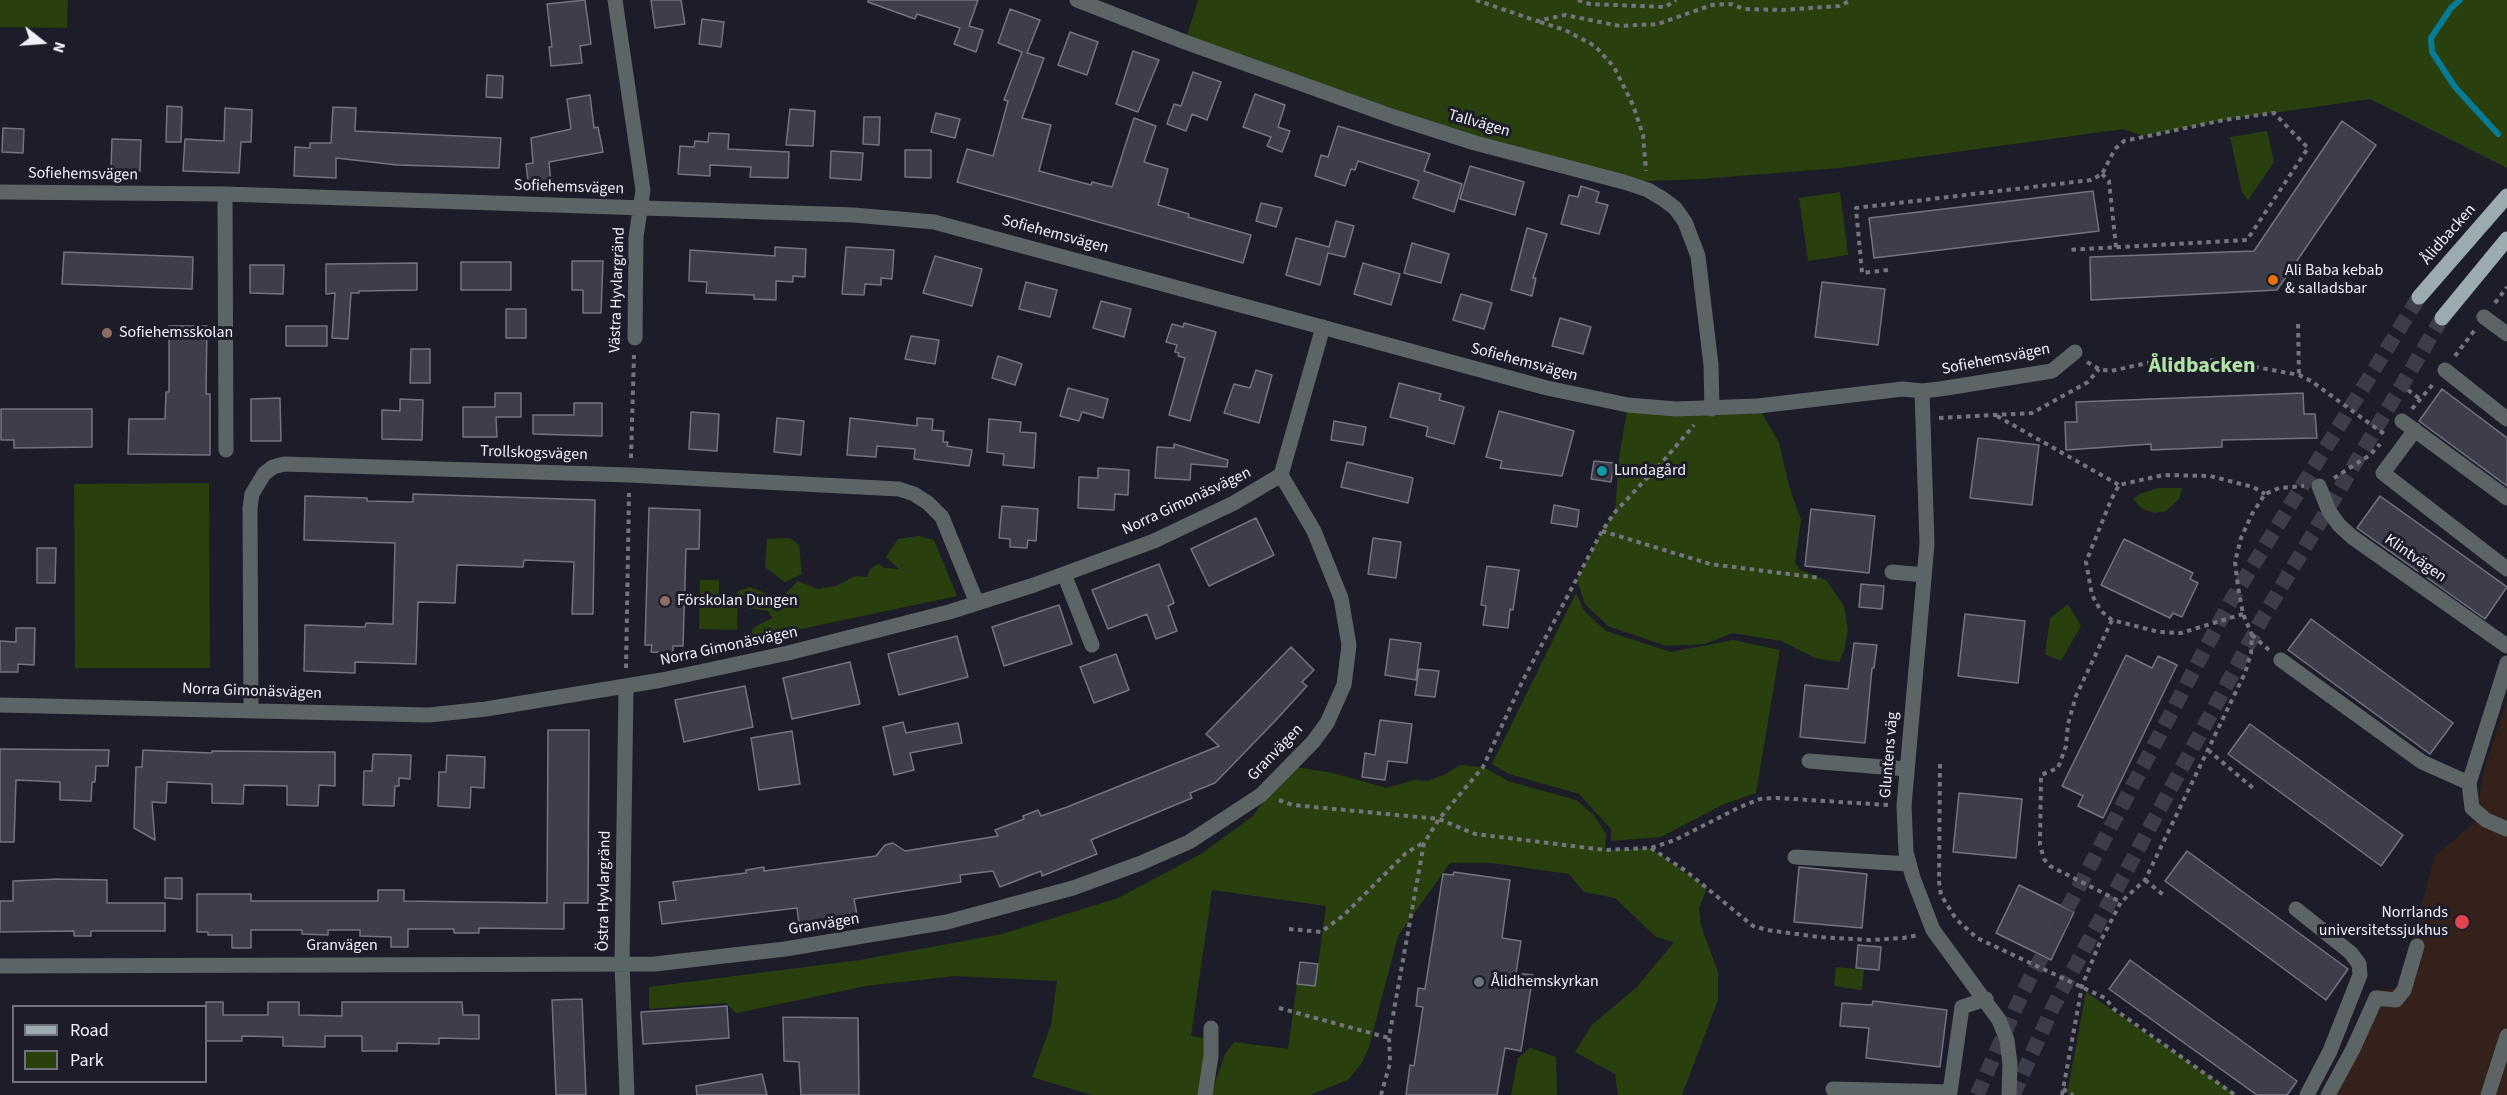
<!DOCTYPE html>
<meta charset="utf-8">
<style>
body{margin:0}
#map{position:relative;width:2507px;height:1095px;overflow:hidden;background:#1d1d29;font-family:"Source Sans 3",sans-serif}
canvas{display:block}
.legend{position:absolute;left:12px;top:1005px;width:195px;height:78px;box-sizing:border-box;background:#1d1d29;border:2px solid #71717c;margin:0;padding:8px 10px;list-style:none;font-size:18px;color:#eff0f8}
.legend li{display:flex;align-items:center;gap:12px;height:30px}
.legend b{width:30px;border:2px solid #71717c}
.north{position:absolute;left:12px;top:12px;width:60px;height:60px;-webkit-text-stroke:4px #1d1d29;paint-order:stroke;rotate:107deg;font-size:16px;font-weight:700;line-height:24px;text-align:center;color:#eff0f8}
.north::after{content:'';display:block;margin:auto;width:21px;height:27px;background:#eff0f8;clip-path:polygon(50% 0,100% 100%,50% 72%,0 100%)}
</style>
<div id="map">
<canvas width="2507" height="1095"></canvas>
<ul class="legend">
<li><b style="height:8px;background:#9babaf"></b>Road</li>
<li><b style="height:16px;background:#293f0d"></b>Park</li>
</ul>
<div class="north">N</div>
</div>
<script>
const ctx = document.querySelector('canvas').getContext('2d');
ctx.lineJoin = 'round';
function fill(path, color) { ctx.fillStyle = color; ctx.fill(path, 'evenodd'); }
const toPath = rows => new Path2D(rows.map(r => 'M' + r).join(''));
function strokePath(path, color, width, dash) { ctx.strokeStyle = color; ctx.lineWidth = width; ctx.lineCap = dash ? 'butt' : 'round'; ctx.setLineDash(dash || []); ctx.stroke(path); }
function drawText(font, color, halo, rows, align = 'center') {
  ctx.font = font + ' "Source Sans 3",sans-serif'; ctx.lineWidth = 6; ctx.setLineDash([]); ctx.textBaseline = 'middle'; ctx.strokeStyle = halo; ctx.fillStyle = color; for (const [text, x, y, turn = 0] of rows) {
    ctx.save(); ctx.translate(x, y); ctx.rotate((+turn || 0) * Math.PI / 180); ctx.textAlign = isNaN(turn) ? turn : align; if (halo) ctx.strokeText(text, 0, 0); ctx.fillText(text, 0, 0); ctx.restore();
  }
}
const medical = toPath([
 [2507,700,2507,1095,2323,1095,2372,991,2398,988,2435,856,2475,822,2484,770]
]);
const green = toPath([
 [0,0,68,0,67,28,0,27],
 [1198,0,2507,0,2507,168,2370,99,2224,120,2143,136,2123,129,1839,168,1700,179,1624,182,1475,143,1185,42],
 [2267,131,2274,162,2248,200,2242,192,2230,137],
 [1840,192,1848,255,1808,261,1799,198],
 [1628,405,1758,406,1779,443,1789,486,1801,520,1795,562,1800,570,1826,580,1844,606,1848,630,1844,651,1839,662,1815,658,1781,641,1732,633,1705,644,1666,646,1608,626,1585,604,1577,580,1602,531,1615,512,1619,458],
 [209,483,210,668,75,668,74,484],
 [2158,488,2182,488,2179,499,2166,511,2154,513,2143,509,2133,499,2140,494],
 [919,536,934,540,957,596,749,640,753,628,772,618,768,611,740,607,738,603,737,630,699,629,700,580,719,580,719,601,738,601,738,591,750,587,780,599,798,581,818,589,836,586,855,576,867,577,870,569,878,564,885,568,899,569,886,557,898,539],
 [790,538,799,545,802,574,785,582,765,567,767,539],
 [1576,593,1584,611,1606,631,1671,652,1733,640,1780,650,1756,793,1724,804,1661,837,1611,841,1611,829,1579,794,1509,774,1492,764],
 [2068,604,2081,626,2061,661,2045,654,2050,618],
 [1460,765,1483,767,1508,781,1576,800,1594,815,1606,834,1605,850,1651,848,1707,888,1699,908,1701,926,1718,972,1718,1000,1682,1095,1618,1095,1615,1074,1575,1052,1592,1025,1637,987,1674,942,1656,937,1615,898,1584,892,1569,874,1492,863,1450,863,1398,936,1369,1047,1362,1063,1348,1080,1310,1095,1211,1095,1225,1054,1234,1042,1288,1049,1297,984,1315,986,1326,906,1212,890,1191,1036,1211,1039,1198,1095,1092,1095,1032,1077,1051,1025,1057,981,955,976,866,986,736,1013,726,1003,649,1009,649,987,860,960,1002,934,1118,898,1201,854,1253,816,1290,766,1333,773,1387,788,1413,780,1427,781,1444,775],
 [1836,967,1864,970,1862,990,1834,986],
 [2086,992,2237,1095,2067,1095],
 [1530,1048,1556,1057,1557,1095,1511,1095,1518,1058]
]);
const stream = toPath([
 [2460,0,2451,8,2431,38,2432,52,2455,87,2498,134]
]);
const building = toPath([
 [585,0,591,44,580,46,582,63,551,66,549,47,552,47,547,4,585,0],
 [651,0,681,0,685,24,655,28,651,0],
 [868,0,978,0,969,26,983,30,976,52,954,44,960,28,917,14,915,19,868,2,868,0],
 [1010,9,1040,20,1027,53,1044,58,1022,118,1051,125,1039,171,1091,185,1092,182,1112,187,1134,118,1156,126,1144,162,1168,169,1158,205,1189,214,1188,217,1251,235,1243,263,957,182,967,149,993,156,1008,101,1004,100,1022,52,998,43,1010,9],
 [702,19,724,22,721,47,699,44,702,19],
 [1070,32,1098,42,1087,75,1058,65,1070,32],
 [1133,51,1159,60,1138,112,1116,104,1133,51],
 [1193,72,1221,82,1207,120,1192,114,1186,131,1167,124,1174,104,1181,106,1193,72],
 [487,75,503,76,502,98,486,97,487,75],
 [1255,94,1285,105,1278,127,1290,131,1282,152,1267,146,1271,137,1243,127,1255,94],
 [590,95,594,128,598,127,603,152,549,162,551,184,528,181,526,164,533,163,531,138,571,129,567,99,590,95],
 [167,106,182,107,181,142,166,142,167,106],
 [333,107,356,108,355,131,501,138,499,168,397,165,336,158,336,178,294,176,295,147,310,148,310,143,331,143,333,107],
 [225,108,252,110,251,142,241,142,239,173,183,171,185,139,224,141,225,108],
 [790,109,815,111,813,146,786,145,790,109],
 [936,113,960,119,955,138,931,132,936,113],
 [864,117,880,117,879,145,863,144,864,117],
 [2342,121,2376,145,2277,290,2091,300,2090,257,2254,251,2342,121],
 [1338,126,1430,154,1424,171,1462,184,1454,212,1413,198,1419,181,1358,161,1355,170,1351,169,1345,186,1315,176,1321,155,1328,157,1338,126],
 [3,128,24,129,23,153,2,152,3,128],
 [709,133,729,134,728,149,789,152,788,178,750,177,751,167,710,165,710,176,678,174,680,146,694,147,695,141,708,142,709,133],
 [112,139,141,140,140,171,111,169,112,139],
 [905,150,931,150,931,178,905,177,905,150],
 [831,151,863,153,861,180,830,178,831,151],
 [1470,166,1524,182,1515,215,1460,199,1470,166],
 [1581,186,1599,192,1596,202,1608,205,1599,234,1561,224,1569,195,1578,197,1581,186],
 [2093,191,2099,231,1874,258,1869,218,2093,191],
 [1261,203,1282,208,1276,227,1256,221,1261,203],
 [1336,221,1354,226,1345,257,1328,253,1320,285,1286,275,1296,238,1329,247,1336,221],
 [1527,228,1547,234,1533,278,1536,278,1532,296,1511,290,1527,228],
 [1412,243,1449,254,1441,283,1404,273,1412,243],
 [775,247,806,249,805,277,793,276,793,282,776,281,776,300,754,299,754,295,706,293,707,282,689,281,690,250,775,256,775,247],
 [846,247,894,250,892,279,881,278,881,285,865,284,864,295,842,294,846,247],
 [64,252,193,257,192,289,62,284,64,252],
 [935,256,982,269,972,306,923,293,935,256],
 [572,261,603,261,601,313,583,313,583,290,572,290,572,261],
 [461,262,511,262,511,290,461,290,461,262],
 [417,263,417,290,359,291,359,293,351,293,348,339,332,338,335,293,326,294,326,264,417,263],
 [1363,263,1400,274,1391,305,1354,294,1363,263],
 [250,265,284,265,283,294,250,293,250,265],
 [1026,282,1057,290,1050,317,1019,309,1026,282],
 [1822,282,1885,289,1878,345,1815,337,1822,282],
 [1461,294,1492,303,1484,329,1453,320,1461,294],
 [1101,301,1131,309,1124,337,1093,328,1101,301],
 [506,309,526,309,526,338,506,338,506,309],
 [1560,318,1591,327,1583,354,1552,346,1560,318],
 [1184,323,1216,332,1190,421,1169,415,1185,358,1178,356,1179,353,1175,352,1177,345,1166,342,1172,324,1183,327,1184,323],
 [169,326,207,326,206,394,210,394,210,455,128,454,129,419,165,419,166,392,169,392,169,326],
 [286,326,327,326,327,346,286,346,286,326],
 [911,336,939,340,935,364,905,359,911,336],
 [411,349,430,349,430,383,410,383,411,349],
 [998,356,1022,364,1015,385,992,378,998,356],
 [1256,370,1272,375,1259,423,1224,413,1234,384,1250,388,1256,370],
 [1399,383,1441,394,1439,400,1464,407,1454,444,1426,436,1428,427,1390,417,1399,383],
 [1068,388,1108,399,1103,418,1082,412,1079,421,1060,416,1068,388],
 [2442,389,2507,438,2507,486,2419,421,2442,389],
 [495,393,521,393,521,417,496,417,497,437,463,437,463,407,495,407,495,393],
 [2303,393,2304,414,2315,414,2317,438,2222,440,2222,447,2151,450,2151,444,2066,450,2065,422,2077,422,2076,402,2303,393],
 [280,398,281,441,251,441,251,399,280,398],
 [400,399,423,400,422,440,382,439,382,410,400,411,400,399],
 [574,403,602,403,602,436,533,434,533,415,574,415,574,403],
 [1,409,92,409,92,447,14,448,14,440,1,440,1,409],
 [1499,411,1574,431,1562,476,1500,468,1502,461,1486,457,1499,411],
 [691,412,719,414,717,451,689,449,691,412],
 [777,418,804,421,801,455,774,452,777,418],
 [850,418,917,426,917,418,933,419,932,430,944,431,943,442,948,442,947,446,972,450,969,466,914,459,915,449,877,446,876,457,847,455,850,418],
 [989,419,1021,422,1020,432,1036,433,1034,468,1003,465,1004,454,987,452,989,419],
 [1334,421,1366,427,1363,445,1331,440,1334,421],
 [1978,438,2039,445,2032,505,1970,498,1978,438],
 [1174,444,1228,460,1227,467,1191,464,1190,480,1155,478,1157,447,1174,448,1174,444],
 [1594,461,1614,463,1611,482,1591,479,1594,461],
 [1347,462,1413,478,1408,503,1341,487,1347,462],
 [1098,468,1129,470,1128,495,1115,494,1114,510,1078,508,1079,477,1098,478,1098,468],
 [413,494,595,500,593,614,572,614,574,562,524,560,523,567,457,565,455,603,418,602,416,664,355,662,355,673,304,671,305,625,365,627,366,623,393,624,395,543,304,540,305,496,367,498,367,501,413,502,413,494],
 [2380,496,2507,587,2485,619,2357,528,2380,496],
 [1554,505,1579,510,1577,527,1551,523,1554,505],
 [1002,506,1038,509,1036,541,1028,540,1027,548,1010,547,1010,539,999,538,1002,506],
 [649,508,700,510,699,549,686,549,683,646,673,646,673,653,651,652,652,645,645,645,649,508],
 [1811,509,1875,516,1869,573,1805,566,1811,509],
 [1256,518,1274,555,1209,586,1191,549,1256,518],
 [1373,538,1401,542,1396,578,1368,574,1373,538],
 [2124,539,2193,573,2190,579,2198,583,2182,617,2173,613,2170,618,2101,585,2124,539],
 [37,548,56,548,55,583,37,583,37,548],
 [1159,564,1174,603,1168,606,1177,631,1156,639,1147,614,1108,629,1092,590,1159,564],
 [1487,566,1519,570,1513,610,1510,609,1508,628,1483,625,1486,606,1481,605,1487,566],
 [1861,584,1884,586,1882,609,1859,607,1861,584],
 [1059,605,1072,644,1004,666,992,627,1059,605],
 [1965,614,2025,621,2018,683,1958,676,1965,614],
 [2311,619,2453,723,2430,754,2288,650,2311,619],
 [16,628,35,628,34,665,18,664,18,672,0,672,0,641,16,642,16,628],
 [957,636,968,677,899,695,888,654,957,636],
 [1390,639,1421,643,1416,680,1385,675,1390,639],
 [1854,643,1877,645,1874,668,1872,668,1865,743,1800,737,1805,685,1848,689,1854,643],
 [1291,647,1314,670,1302,682,1307,686,1276,720,1215,783,1190,793,1192,798,1091,840,1097,854,1042,876,1041,871,1000,887,993,871,960,875,961,882,854,899,857,915,799,924,797,908,662,924,659,902,676,900,673,882,746,873,746,870,764,867,764,871,876,856,885,845,893,843,905,851,998,836,995,830,1024,819,1023,816,1038,810,1041,816,1067,807,1219,746,1206,734,1291,647],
 [1116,654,1129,690,1094,703,1080,667,1116,654],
 [2126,655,2152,668,2158,656,2177,665,2103,818,2078,806,2083,796,2062,786,2126,655],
 [850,662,860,704,792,719,783,678,850,662],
 [1419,669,1439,671,1435,697,1415,695,1419,669],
 [745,686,753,727,684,742,675,700,745,686],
 [1380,720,1412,724,1407,763,1388,761,1385,780,1362,777,1365,753,1375,755,1380,720],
 [903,722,906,733,958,723,962,743,910,753,914,770,894,775,883,727,903,722],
 [2250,724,2403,835,2381,866,2228,754,2250,724],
 [548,730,589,730,588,903,564,903,564,929,479,928,479,933,454,933,454,929,408,929,408,947,391,947,391,937,360,936,360,930,328,930,328,935,302,934,302,930,251,930,251,948,232,948,232,935,208,935,208,932,197,932,197,894,251,894,251,901,378,901,378,890,404,890,404,901,547,903,548,730],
 [792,731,800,784,759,790,751,738,792,731],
 [0,749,109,750,108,766,96,766,95,782,92,782,91,801,60,800,60,782,16,780,14,842,0,842,0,749],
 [143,750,212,753,212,751,335,752,335,786,319,785,318,806,287,805,287,786,244,785,243,804,212,803,212,784,167,782,166,803,152,802,155,840,134,828,136,767,142,767,143,750],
 [373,754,411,755,410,779,399,778,399,786,395,786,394,806,363,805,364,771,372,771,373,754],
 [447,755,485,757,484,788,471,787,470,808,438,806,439,772,446,772,447,755],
 [1959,793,2022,799,2016,858,1953,852,1959,793],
 [2187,851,2348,969,2326,1000,2165,881,2187,851],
 [1799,867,1867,874,1862,928,1794,922,1799,867],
 [1454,872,1510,880,1502,938,1521,941,1516,973,1533,975,1521,1051,1505,1048,1497,1095,1406,1095,1410,1065,1414,1066,1423,1007,1416,1006,1418,988,1425,989,1443,874,1453,875,1454,872],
 [165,878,182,878,182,899,165,898,165,878],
 [59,879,107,880,107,903,165,903,165,931,91,931,91,936,74,936,74,931,0,932,0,901,13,901,13,881,59,879],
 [2019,885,2074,912,2051,960,1996,933,2019,885],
 [1858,945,1881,947,1879,970,1856,968,1858,945],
 [2130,960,2297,1081,2287,1095,2257,1095,2109,989,2130,960],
 [1300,962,1318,964,1315,986,1297,984,1300,962],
 [582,999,586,1095,556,1095,552,1000,582,999],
 [1873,1001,1947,1010,1940,1067,1866,1058,1869,1028,1840,1026,1842,1003,1872,1005,1873,1001],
 [206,1002,223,1002,223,1015,268,1015,268,1002,299,1002,299,1015,342,1016,342,1002,462,1002,463,1015,479,1015,479,1039,439,1038,439,1044,397,1043,397,1051,362,1051,362,1036,325,1036,325,1047,283,1046,283,1037,242,1036,242,1041,206,1041,206,1002],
 [727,1006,729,1038,643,1044,641,1012,727,1006],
 [783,1017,858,1018,859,1095,801,1095,799,1062,784,1061,783,1017],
 [762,1074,767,1095,697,1095,696,1086,762,1074]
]);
const majorTunnel = toPath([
 [1977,1095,2022,994,2229,604,2419,297],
 [2013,1095,2053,1007,2262,619,2442,318]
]);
const path = toPath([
 [1476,0,1537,21,1565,15,1620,26,1658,24,1712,5,1731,4,1744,9,1782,10,1839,6,1852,0],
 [1578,0,1590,4,1665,7,1676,0],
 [1540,22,1565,30,1595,46,1614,67,1633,105,1643,135,1646,171],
 [2102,174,2109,181,2116,247],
 [1888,270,1862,273,1856,208,2091,180,2102,174,2115,149,2124,141,2224,120,2274,113,2308,148,2247,240,2068,250],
 [2495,303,2507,287],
 [2298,324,2299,375],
 [2455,356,2474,331],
 [2087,362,2099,369,2111,371,2147,363,2218,360,2299,375,2311,381,2387,436],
 [2408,390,2420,399],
 [2412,409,2434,383],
 [1997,416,2119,485],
 [1939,418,2032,413,2079,387,2088,382,2099,369],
 [631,458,634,355],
 [2334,478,2370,455,2380,444],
 [1602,531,1710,564,1820,578],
 [2243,614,2181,633,2159,632,2112,620,2101,611,2092,595,2086,562,2111,500,2119,485,2163,475,2210,476,2253,487,2265,494],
 [2112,620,2076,696,2068,724,2066,746,2058,768,2041,775,2040,845,2044,859,2050,866,2121,902],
 [2252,635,2269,650],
 [626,668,629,493],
 [2208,750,2253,788],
 [1940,764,1939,881,1941,895,1956,919,1977,938,2105,998,2114,1009,2235,1095],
 [1279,800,1293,805,1439,819,1475,834,1605,850,1651,848,1675,840,1740,807,1760,799,1777,798,1888,805],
 [1651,848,1686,871,1753,926,1767,930,1819,937,1870,940,1903,938,1919,935],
 [2145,880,2166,897],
 [1289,929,1321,932,1344,915,1406,853,1423,843],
 [1279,1008,1389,1038],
 [2063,1089,2073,1095],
 [1381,1095,1390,1063,1389,1038,1424,843,1439,819,1483,767,1522,682,1602,531,1615,512,1665,459,1694,425],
 [2062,1095,2082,986,2100,942,2121,902,2145,880,2245,673,2251,653,2252,635,2243,614,2238,587,2235,562,2241,538,2252,514,2265,494,2279,488,2304,486]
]);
const minor = toPath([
 [615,0,643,190,636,237,635,338],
 [1077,0,1185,42,1394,117,1475,143,1624,182,1648,190,1663,199,1675,208,1685,222,1698,256,1711,365,1712,409],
 [0,192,225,194,854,215,934,222,1547,388,1628,405,1676,409,1758,406,1903,389,1922,391,1940,389,2052,371,2075,352],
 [225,194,226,450],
 [2484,317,2507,334],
 [2445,370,2507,419],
 [1922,391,1927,544,1904,806,1906,852,1913,878,1933,930,1999,1020,2007,1040,2010,1064,2009,1095],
 [2402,421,2507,498],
 [2415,430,2383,473,2507,569],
 [2319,486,2329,511,2339,525,2352,537,2507,646],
 [1892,572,1924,575],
 [1064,574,1092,645],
 [2281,660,2422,762,2469,783],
 [2507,663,2469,783,2472,808,2486,820,2507,829],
 [626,687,622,964,627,1095],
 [0,705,429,715,486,709,662,680,788,653,949,612,1034,585,1154,541,1234,503,1281,475,1323,327],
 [251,709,250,508,252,494,264,474,273,467,284,464,629,475,899,489,914,494,928,503,942,517,977,603],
 [1809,761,1907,769],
 [1795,857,1909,864],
 [2296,909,2351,953,2359,964,2360,975,2330,1051,2307,1095],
 [0,966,655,964,785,949,947,922,1073,888,1141,863,1189,842,1261,795,1313,742,1327,723,1344,685,1349,645,1341,598,1314,531,1281,475],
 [1833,1089,1950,1092,1962,1007,1986,999],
 [1205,1095,1211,1056,1211,1028],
 [2328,1095,2353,1049,2376,998,2396,1000,2404,990,2417,946],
 [2488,1095,2507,1036]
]);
const major = toPath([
 [2419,297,2507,196],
 [2442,318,2507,239]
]);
const markers = [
 [2273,280,6,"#e8710a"],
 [107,333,6,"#8d6e63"],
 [1602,471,6,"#0f9aa8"],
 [665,601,6,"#8d6e63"],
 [2462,922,8,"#e0444e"],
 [1479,982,6,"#6b7280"]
];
const streetNames = [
 ["Tallvägen",1479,124,16],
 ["Sofiehemsvägen",83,175,1],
 ["Sofiehemsvägen",569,188,2],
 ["Sofiehemsvägen",1055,235,15],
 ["Ålidbacken",2449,235,-49],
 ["Västra Hyvlargränd",618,290,-88],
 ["Sofiehemsvägen",1996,360,-11],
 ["Sofiehemsvägen",1524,363,15],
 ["Trollskogsvägen",534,454,2],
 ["Norra Gimonäsvägen",1187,502,-25],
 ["Klintvägen",2415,559,35],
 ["Norra Gimonäsvägen",729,647,-12],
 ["Norra Gimonäsvägen",252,692,2],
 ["Granvägen",1276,753,-46],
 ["Gluntens väg",1890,755,-85],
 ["Östra Hyvlargränd",605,891,-89],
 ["Granvägen",824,925,-9],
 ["Granvägen",342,946]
];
const poiNames = [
 ["Ali Baba kebab",2285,271],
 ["& salladsbar",2285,289],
 ["Sofiehemsskolan",119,333],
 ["Lundagård",1614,471],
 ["Förskolan Dungen",677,601],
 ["Norrlands",2448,913,"right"],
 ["universitetssjukhus",2448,931,"right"],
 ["Ålidhemskyrkan",1491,982]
];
const districtNames = [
 ["Ålidbacken",2202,367]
];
fill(medical, '#33211a');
fill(green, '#293f0d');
strokePath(stream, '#077a96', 6);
fill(building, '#3e3e4b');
strokePath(building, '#737482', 1.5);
strokePath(majorTunnel, '#3c3d48', 15, [15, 8]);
strokePath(path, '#73747e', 4, [4.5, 4.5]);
strokePath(minor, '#5d6466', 15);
strokePath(major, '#9babaf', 15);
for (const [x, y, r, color] of markers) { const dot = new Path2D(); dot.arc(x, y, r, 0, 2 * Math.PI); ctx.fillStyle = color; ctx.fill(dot); strokePath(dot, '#1d1d29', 2); }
drawText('16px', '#eff0f8', '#1d1d29', streetNames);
drawText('16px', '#eff0f8', '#1d1d29', poiNames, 'left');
drawText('bold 22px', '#b1e2a3', '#1d1d29', districtNames);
</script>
